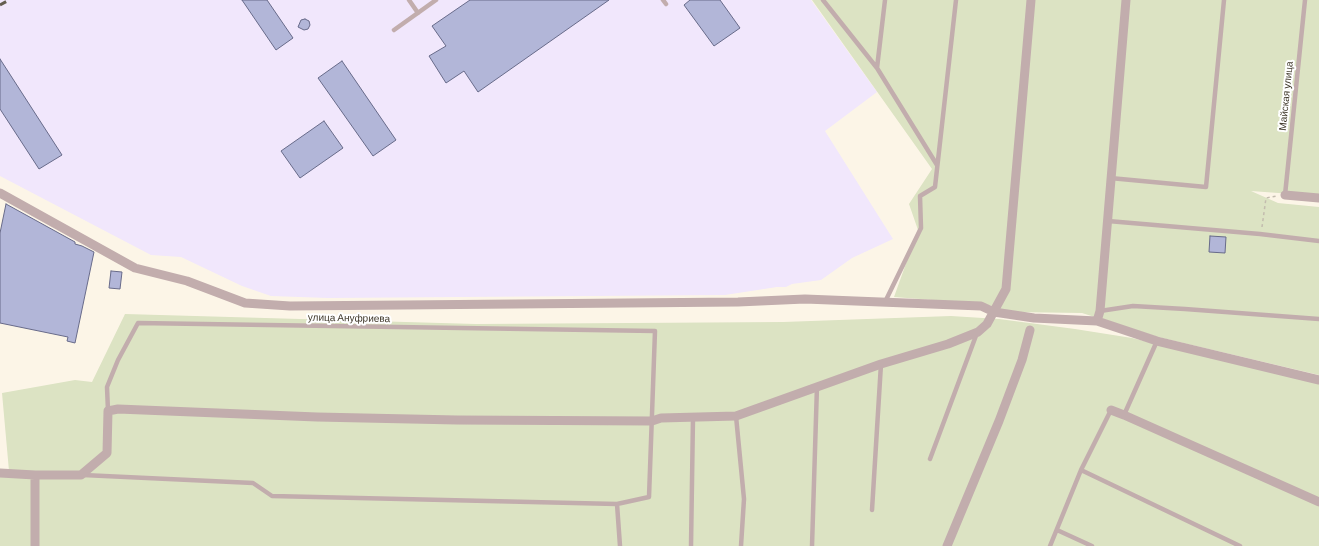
<!DOCTYPE html>
<meta charset="utf-8">
<style>
body{margin:0}
canvas{display:block;background:#fcf5e7}
</style>
<canvas width="1319" height="546"></canvas>
<script>
const ctx = document.querySelector('canvas').getContext('2d');
ctx.lineJoin = 'round';
function fill(path, color) { ctx.fillStyle = color; ctx.fill(path, 'evenodd'); }
const toPath = rows => new Path2D(rows.map(r => 'M' + r).join(''));
function strokePath(path, color, width, dash) { ctx.strokeStyle = color; ctx.lineWidth = width; ctx.lineCap = dash ? 'butt' : 'round'; ctx.setLineDash(dash || []); ctx.stroke(path); }
function drawText(font, color, halo, rows, align = 'center') {
  ctx.font = font + ' Barlow,sans-serif'; ctx.lineWidth = 4; ctx.setLineDash([]); ctx.textBaseline = 'middle'; ctx.strokeStyle = halo; ctx.fillStyle = color; for (const [text, x, y, turn = 0] of rows) {
    ctx.save(); ctx.translate(x, y); ctx.rotate((+turn || 0) * Math.PI / 180); ctx.textAlign = isNaN(turn) ? turn : align; if (halo) ctx.strokeText(text, 0, 0); ctx.fillText(text, 0, 0); ctx.restore();
  }
}
const industrial = toPath([
 [0,0,811,0,877,92,825,131,893,239,852,258,821,280,792,284,786,287,777,287,725,295,328,298,271,296,242,286,181,257,151,255,0,176]
]);
const green = toPath([
 [812,0,1319,0,1319,196,1251,191,1278,203,1319,207,1319,375,1158,337,1082,313,1011,312,985,304,894,297,918,230,909,204,932,169],
 [125,314,476,324,783,322,951,316,999,319,1075,329,1132,338,1319,384,1319,546,0,546,0,471,9,471,2,393,75,380,92,382]
]);
const building = toPath([
 [242,0,267,0,293,38,276,50,242,0],
 [470,0,609,0,478,92,464,71,446,83,429,56,446,46,432,26,470,0],
 [690,0,720,0,740,28,714,46,684,5,690,0],
 [305,19,309,21,310,25,308,29,304,30,298,27,301,20,305,19],
 [0,59,62,155,39,169,0,109,0,59],
 [342,61,396,140,373,156,318,78,342,61],
 [324,121,343,148,300,178,281,151,324,121],
 [6,204,75,242,75,244,82,246,94,252,75,343,67,341,68,337,0,323,0,233,6,204],
 [1210,236,1226,237,1225,253,1209,252,1210,236],
 [111,271,122,272,120,289,109,288,111,271]
]);
const path = toPath([
 [1262,227,1266,198,1277,196]
]);
const service = toPath([
 [409,0,418,13],
 [663,0,666,4],
 [823,0,877,68,937,165],
 [394,30,436,0],
 [877,68,885,0],
 [1110,178,1206,187,1224,0],
 [1285,195,1305,0],
 [1108,221,1260,234,1319,241],
 [885,302,921,228,920,196,935,187,956,0],
 [1100,311,1133,306,1185,309,1319,319],
 [1124,415,1157,341],
 [736,416,744,499,741,546],
 [930,459,977,333],
 [1081,470,1240,546],
 [83,475,253,483,272,496,617,504,649,497,655,331,138,323,118,360,107,387,108,411],
 [617,504,620,546],
 [872,510,881,364],
 [1057,530,1092,546],
 [691,546,693,417],
 [812,546,817,386],
 [1050,546,1081,470,1111,410]
]);
const minor = toPath([
 [0,193,135,268,187,281,245,303,290,306,738,302,805,299,981,306,994,312,1034,318,1097,321,1157,341,1319,380],
 [1285,195,1319,198],
 [1097,321,1100,311,1126,0],
 [1111,410,1124,415,1319,502],
 [0,473,35,475,81,475,107,453,108,411,118,409,317,417,457,420,652,421,661,418,736,416,881,364,948,344,978,332,987,324,1006,289,1031,0],
 [35,475,35,546],
 [947,546,999,421,1022,360,1030,330]
]);
const rail = toPath([
 [0,5,9,0]
]);
const streetNames = [
 ["Майская улица",1286,96,-84],
 ["улица Ануфриева",349,318,1]
];
fill(industrial, '#f1e7fc');
fill(green, '#dce3c3');
fill(building, '#b2b6d8');
strokePath(building, '#686b8a', 1);
strokePath(path, '#c3bcae', 1.5, [3, 3]);
strokePath(service, '#c2adad', 4.5);
strokePath(minor, '#c2adad', 9);
strokePath(rail, '#645d4f', 3, [7, 7]);
drawText('10px', '#3f382a', '#fff', streetNames);
</script>
